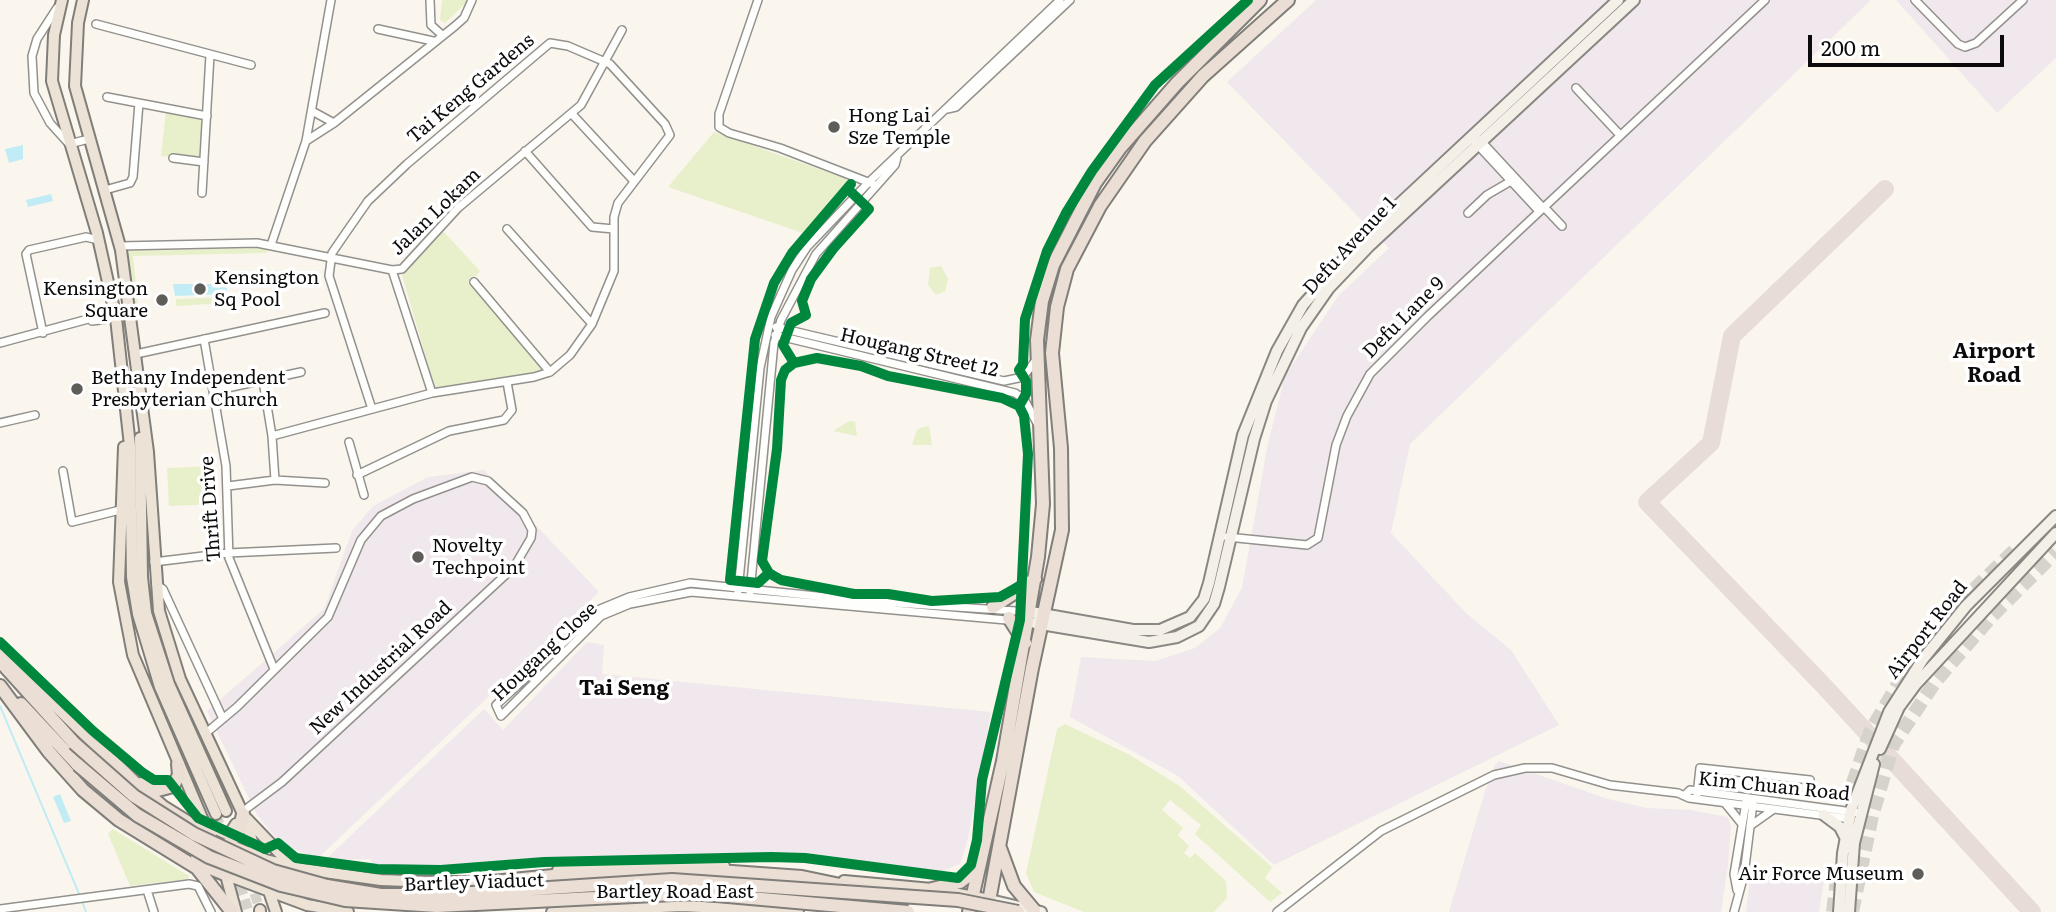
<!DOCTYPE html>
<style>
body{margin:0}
#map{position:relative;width:2056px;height:912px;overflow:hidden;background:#faf6ed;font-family:Literata,serif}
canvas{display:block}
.scale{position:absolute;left:1808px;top:35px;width:196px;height:32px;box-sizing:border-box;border:4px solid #0b0b0b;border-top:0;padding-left:9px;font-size:21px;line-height:24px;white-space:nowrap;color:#0b0b0b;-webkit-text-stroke:5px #fff;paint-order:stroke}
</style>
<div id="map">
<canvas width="2056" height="912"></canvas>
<div class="scale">200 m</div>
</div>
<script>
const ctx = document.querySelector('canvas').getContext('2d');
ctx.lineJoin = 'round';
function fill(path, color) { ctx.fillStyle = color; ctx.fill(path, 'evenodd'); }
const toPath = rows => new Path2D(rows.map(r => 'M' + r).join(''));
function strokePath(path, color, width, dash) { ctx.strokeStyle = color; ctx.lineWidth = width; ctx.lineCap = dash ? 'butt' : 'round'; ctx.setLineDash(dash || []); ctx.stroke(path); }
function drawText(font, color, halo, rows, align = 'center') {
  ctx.font = font + ' Literata,serif'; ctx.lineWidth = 7; ctx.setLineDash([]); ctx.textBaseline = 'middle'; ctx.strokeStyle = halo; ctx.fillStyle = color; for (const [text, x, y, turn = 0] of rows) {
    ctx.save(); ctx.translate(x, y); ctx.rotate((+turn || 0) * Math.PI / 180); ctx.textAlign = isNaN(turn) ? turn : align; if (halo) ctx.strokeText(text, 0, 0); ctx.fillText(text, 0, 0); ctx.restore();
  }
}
const industrial = toPath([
 [1316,0,1871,0,1410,444,1391,533,1465,612,1511,650,1559,725,1274,865,1178,776,1070,717,1081,657,1155,661,1195,648,1220,628,1242,588,1268,443,1285,376,1338,296,1389,248,1227,82],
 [1896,0,2056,0,2056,58,1997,113],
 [484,470,599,592,317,859,279,842,257,815,207,711,324,609,352,531,373,506,428,477],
 [587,642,604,645,602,674,991,712,968,839,960,864,940,872,805,855,543,859,441,868,371,866,371,859,325,860,484,709,503,730],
 [1499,761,1608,799,1647,808,1690,810,1728,817,1731,826,1728,865,1721,912,1449,912,1485,791,1495,765],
 [1751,871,1824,881,1819,912,1746,912]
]);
const green = toPath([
 [442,0,469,0,445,23,440,20],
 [166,110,200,120,203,126,200,160,161,156],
 [714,132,847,179,848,188,803,233,668,187],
 [443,231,480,271,470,282,546,369,512,379,435,389,402,275],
 [267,248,267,253,133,256,140,322,132,297,128,251],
 [941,266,948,279,945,291,936,295,928,285,930,268],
 [226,297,226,303,176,306,176,299],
 [849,421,855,422,857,436,833,431],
 [929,426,932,445,912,445,917,429],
 [215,466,217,504,169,506,167,468],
 [1065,724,1130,755,1181,787,1272,867,1265,878,1282,893,1270,902,1195,834,1201,825,1170,800,1162,810,1183,828,1178,835,1189,846,1184,853,1190,858,1195,853,1226,881,1227,898,1214,912,1084,912,1034,892,1026,873,1057,729],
 [113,829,189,876,188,879,130,886,108,834]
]);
const water = toPath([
 [23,145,23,159,9,163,5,149],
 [51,194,53,201,28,207,26,200],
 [227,284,227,294,175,296,173,284],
 [60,794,71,821,64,823,53,797]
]);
const stream = toPath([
 [0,706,80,896],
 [82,901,86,912]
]);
const taxiway = toPath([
 [1885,189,1732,336,1711,443,1647,502,1823,685,2032,912]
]);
const primaryTunnel = toPath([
 [216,814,249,912],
 [250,879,260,910]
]);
const motorwayTunnel = toPath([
 [1844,824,1846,804,1870,732,1911,662,1966,597,2017,548],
 [1833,912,1837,879],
 [1852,912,1872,816,1893,745,1935,682,1991,617,2056,552]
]);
const minor = toPath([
 [430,0,431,25,442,35],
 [758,0,719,114,719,127,729,133,780,148,873,184],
 [1915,0,1958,44,1965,47,1976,43,2023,0],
 [57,8,37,39,32,56,34,93,50,123,69,144,89,139],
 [96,24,251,65],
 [378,29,433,41],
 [1576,88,1620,135],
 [107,97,207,116],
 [947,109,956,107,1070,0],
 [312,111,334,123],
 [572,114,633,180],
 [1480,140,1543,208],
 [306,141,334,123,455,26,464,18,472,0],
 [1475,142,1539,211],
 [525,151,592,227,614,229],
 [173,158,204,162],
 [105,190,130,183,133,177,139,103],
 [202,193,210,55],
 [1544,207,1562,226],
 [1468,213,1487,195,1511,181],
 [507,229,592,324],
 [271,245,306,141,331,0],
 [120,246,257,243,392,270,402,269,458,208,581,105,622,30],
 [392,270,432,393],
 [474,282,550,372],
 [92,321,116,318],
 [776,327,1004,381,1023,377,1036,360],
 [43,333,26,254,29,250,86,237,98,240],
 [775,335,1015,393,1024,399,1037,423],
 [204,339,226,466,229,558,274,669],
 [0,343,114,312],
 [136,354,325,313],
 [263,381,272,436,275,480],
 [213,391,301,372],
 [0,423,35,415],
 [272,436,432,393,534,377,550,372,570,355,592,324,614,271,614,217,618,203,670,135,665,124,610,64,568,46,550,43,407,164,368,201,345,234,332,253,329,276,372,409],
 [349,442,364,495],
 [63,471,72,522,120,510],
 [357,475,449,431,504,420,512,410,507,382],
 [228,486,275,480,325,483],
 [1227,537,1307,545,1318,538,1336,445,1347,416,1370,374,1428,316,1765,0],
 [154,562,228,553,336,548],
 [156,584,163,589,223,719],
 [738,591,760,368,771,317,792,270,807,247,869,182,1060,0],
 [750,592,774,343,781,320,816,254,895,165,897,158],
 [1029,622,691,592,630,604,601,616,501,716,496,705,600,609,629,597,690,583,865,601,1031,612],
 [206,733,237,707,328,617,361,540,381,516,413,499,472,477,488,481,523,513,532,530,531,538,514,567,282,782,242,812],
 [1685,795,1690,790,1860,813],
 [1697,795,1700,768,1810,780],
 [1725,803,1742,824],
 [1750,826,1774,809],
 [147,890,154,912],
 [1737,890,1734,874,1746,802],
 [0,909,189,884,198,886,211,912],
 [1277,912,1381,831,1494,775,1525,768,1552,768,1610,785,1678,793,1689,798,1851,819],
 [1734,912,1744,875,1753,803]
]);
const secondary = toPath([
 [1031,612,1133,630,1160,630,1190,617,1204,599,1209,583,1243,435,1277,351,1303,305,1363,238,1618,0],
 [1035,623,1149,642,1177,637,1199,626,1214,604,1219,587,1254,439,1266,401,1301,328,1329,288,1370,245,1634,0],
 [1880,749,1899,707,1916,684,2056,533],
 [1824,815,1840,827,1846,839],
 [990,900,1041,912],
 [1839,912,1843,853,1851,810,1889,712,1923,659,1966,606,2056,516],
 [1849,912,1854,843,1874,764]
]);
const primary = toPath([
 [62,0,54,35,52,81,97,233,116,318,130,446,132,577,138,614,160,687,216,814],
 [83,0,78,23,75,86,121,250,148,452,159,611,180,679,243,814,276,912],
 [140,438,142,577,146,613,169,684,226,811],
 [124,447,119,582,133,655,210,837],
 [247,819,289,863],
 [205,824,229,835,236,824],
 [228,844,266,860,303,869,381,880,434,882],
 [224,868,236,912],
 [558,870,620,866,724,866],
 [227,875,307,905,348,912],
 [844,881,932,889,990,900],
 [260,910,260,912],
 [552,912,682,906,798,912]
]);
const trunk = toPath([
 [993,607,1035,579],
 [1009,618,1025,643],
 [0,650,135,783,163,807,210,836],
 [0,661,74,743],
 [0,686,49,752,83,790,119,820,197,868,232,912],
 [21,704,78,765],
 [141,784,158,790,173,786,179,775,178,764],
 [1000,848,1014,886,1034,910],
 [197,855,217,851,229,844,240,828,243,814],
 [196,862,227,875],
 [427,883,482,883,553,876,718,871,802,877,869,891],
 [932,889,960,882,973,872,977,862],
 [969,912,1003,761,1038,557,1043,504,1037,340,1042,301,1053,265,1095,183,1120,148,1177,83,1260,0],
 [987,912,1032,668,1062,530,1061,448,1052,353,1057,307,1067,269,1100,206,1145,141,1203,76,1288,0]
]);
const trunkBridge = toPath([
 [74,743,134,796,194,834,273,871,327,886,381,895,441,895,672,880,958,900,1018,912],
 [78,765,137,815,209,857,281,885,345,900,437,906,694,893,908,912]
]);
const cycleway = toPath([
 [794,363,783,345,791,323,806,315,802,301,811,279,833,249,869,209,849,190],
 [1019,406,1002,398,888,376,861,366,817,358,794,363,785,370,781,380,777,449,762,561,769,573,781,580,854,594,888,594,932,601,1000,597,1020,586],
 [1019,406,1026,394,1026,381,1019,370,1023,364,1025,319,1047,251,1066,213,1092,171,1155,85,1248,0],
 [769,573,758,583,730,580,755,339,774,283,792,253,851,184],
 [0,642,93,731,143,773,154,780,168,780,198,818,265,849,278,843,296,858,377,869,441,870,544,862,771,857,805,858,958,878],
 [958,878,971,865,977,840,982,780,1020,620,1028,454,1024,416,1019,406]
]);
const markers = [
 [834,127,7,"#5f5d5a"],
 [200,289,7,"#5f5d5a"],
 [162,300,7,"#5f5d5a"],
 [77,389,7,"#5f5d5a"],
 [418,557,7,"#5f5d5a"],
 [1918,874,7,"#5f5d5a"]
];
const streetNames = [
 ["Tai Keng Gardens",471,89,-40],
 ["Jalan Lokam",436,212,-44],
 ["Defu Avenue 1",1350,246,-47],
 ["Defu Lane 9",1404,318,-45],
 ["Hougang Street 12",919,353,13],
 ["Thrift Drive",211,509,-94],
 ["Airport Road",1927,630,-52],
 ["Hougang Close",545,652,-43],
 ["New Industrial Road",381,668,-43],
 ["Kim Chuan Road",1774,787,6],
 ["Bartley Viaduct",474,883,-2],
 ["Bartley Road East",675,892]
];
const poiNames = [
 ["Hong Lai",848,116],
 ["Sze Temple",848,138],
 ["Kensington",214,278],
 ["Sq Pool",214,300],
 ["Kensington",148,289,"right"],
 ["Square",148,311,"right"],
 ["Bethany Independent",91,378],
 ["Presbyterian Church",91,400],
 ["Novelty",432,546],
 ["Techpoint",432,568],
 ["Air Force Museum",1904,874,"right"]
];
const neighbourhoodNames = [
 ["Airport",1994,352],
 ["Road",1994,376],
 ["Tai Seng",624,689]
];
fill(industrial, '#f0e8ec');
fill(green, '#e7f0cb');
fill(water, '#c2ecf5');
strokePath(stream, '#c2ecf5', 2);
strokePath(taxiway, '#e8dcd9', 18);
strokePath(primaryTunnel, '#d6d3cb', 10, [10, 5]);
strokePath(motorwayTunnel, '#d6d3cb', 14, [14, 7]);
strokePath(minor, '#93918d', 10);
strokePath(secondary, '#898783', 14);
strokePath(primary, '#807e7a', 14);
strokePath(trunk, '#807e7a', 16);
strokePath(minor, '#fefefc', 7);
strokePath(secondary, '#f4f0e7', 10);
strokePath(primary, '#ece3d6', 10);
strokePath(trunk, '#ebded4', 12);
strokePath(trunkBridge, '#807e7a', 16, []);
strokePath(trunkBridge, '#ebded4', 12);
strokePath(cycleway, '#00873e', 10);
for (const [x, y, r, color] of markers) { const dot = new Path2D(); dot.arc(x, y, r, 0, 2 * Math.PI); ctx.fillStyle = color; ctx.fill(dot); strokePath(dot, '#fff', 2.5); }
drawText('19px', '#0b0b0b', '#fff', streetNames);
drawText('19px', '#0b0b0b', '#fff', poiNames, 'left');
drawText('bold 21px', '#0b0b0b', '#fff', neighbourhoodNames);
</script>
